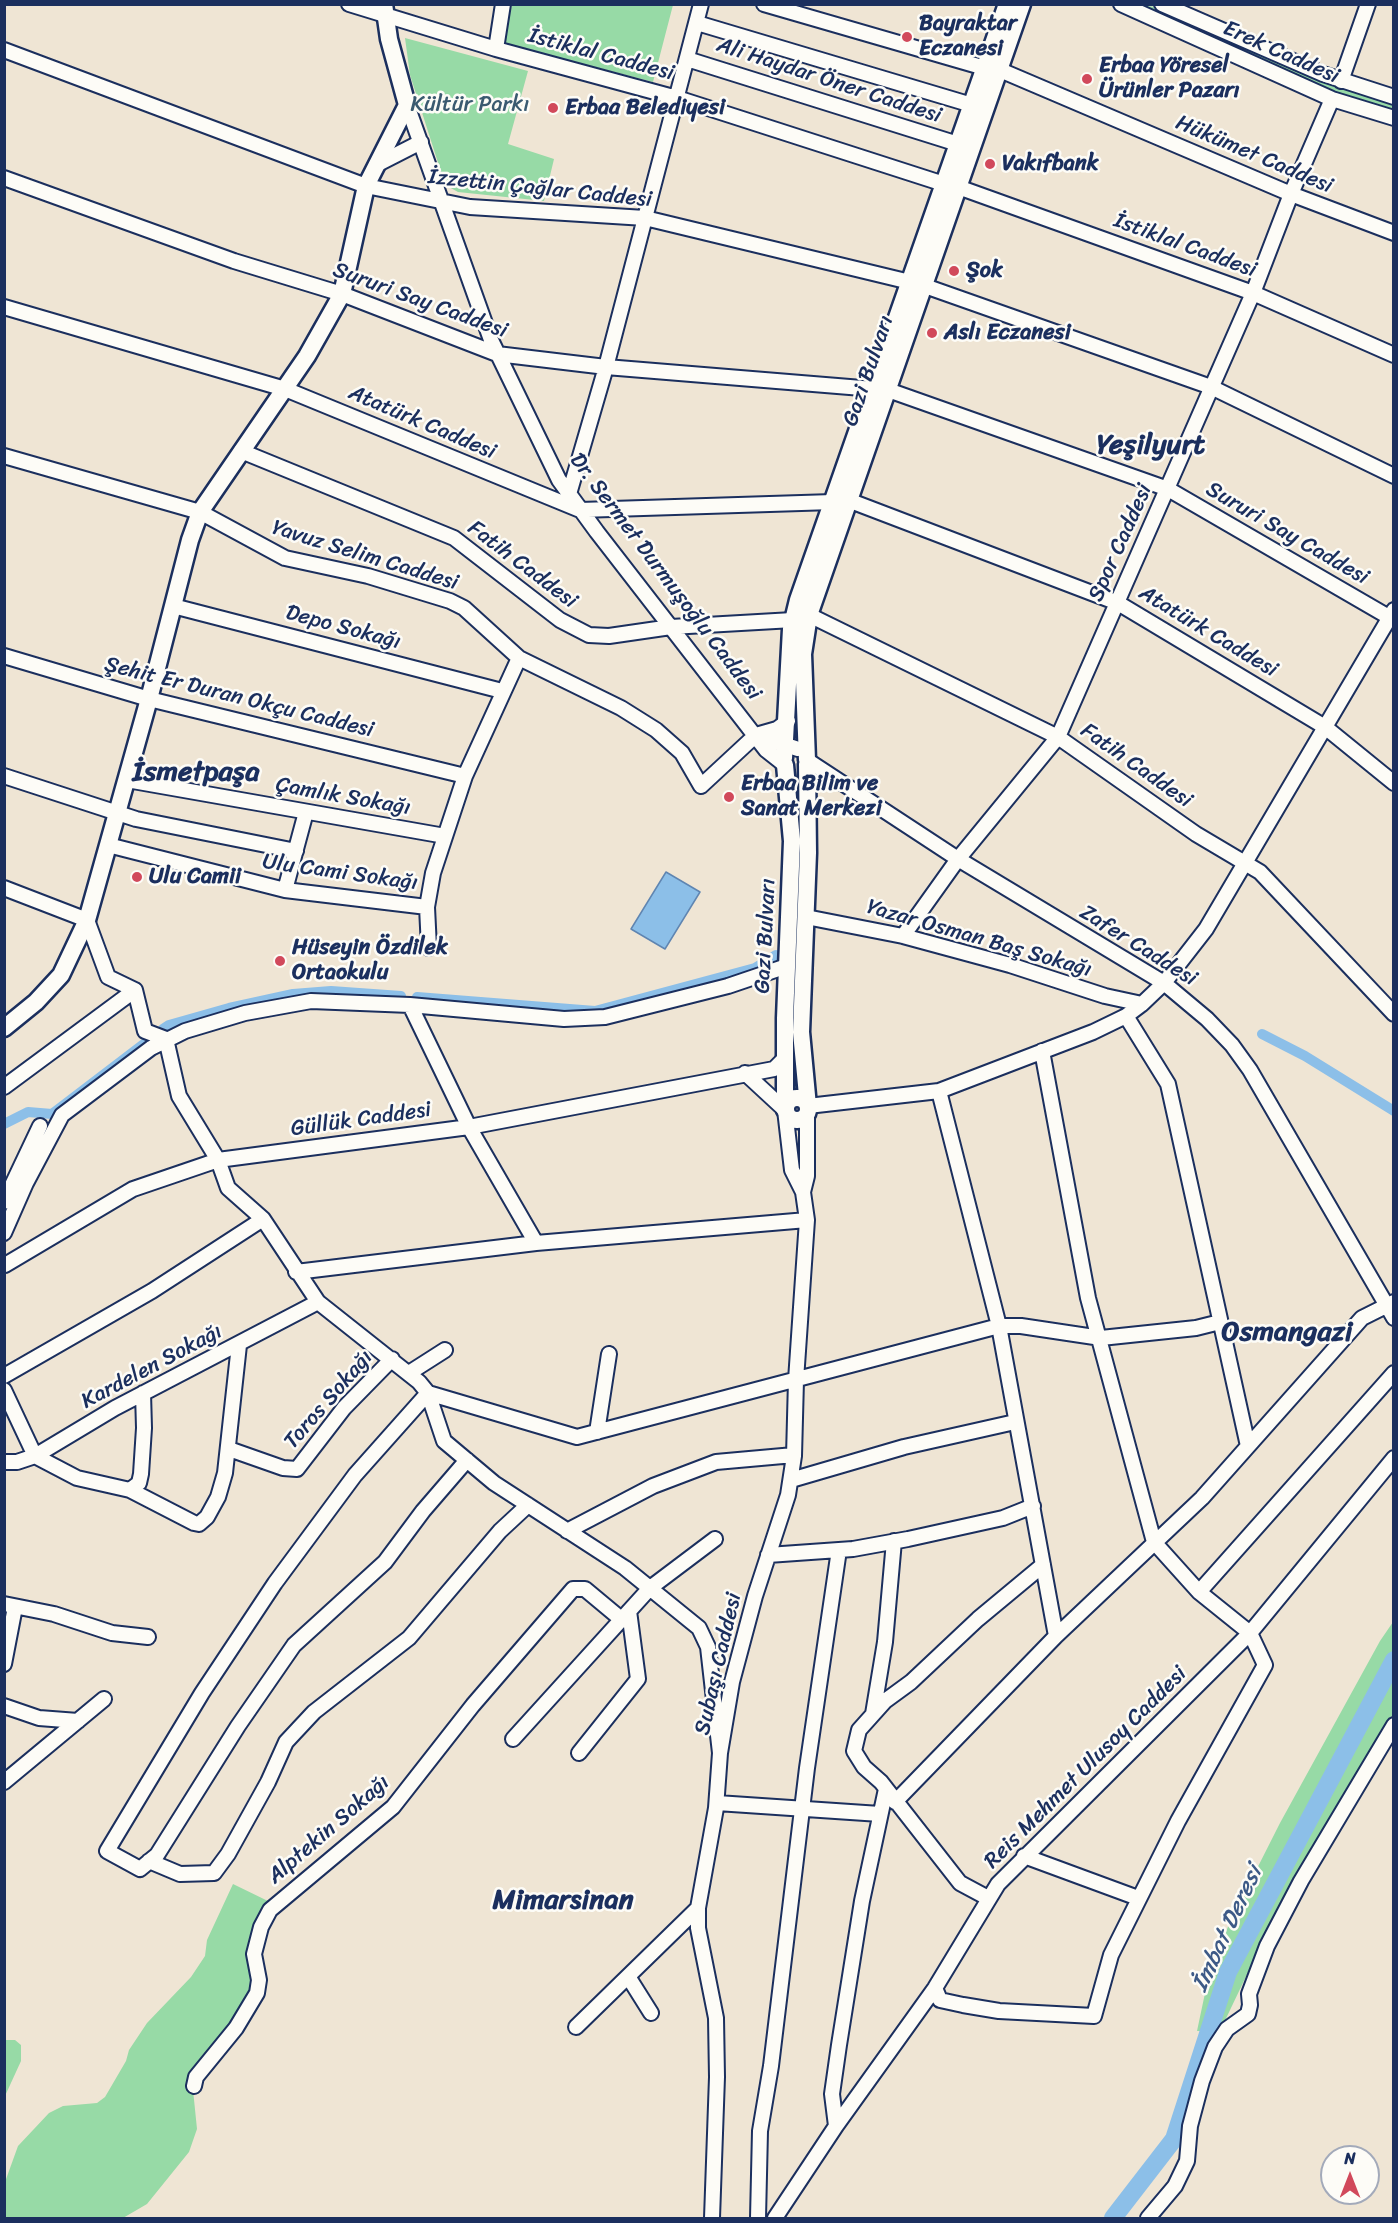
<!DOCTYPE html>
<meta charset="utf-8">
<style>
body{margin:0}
#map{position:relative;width:1398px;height:2223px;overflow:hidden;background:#efe5d4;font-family:Sriracha,sans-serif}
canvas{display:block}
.frame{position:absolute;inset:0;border:6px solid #1b2f5e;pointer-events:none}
.north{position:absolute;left:1320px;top:2145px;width:60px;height:60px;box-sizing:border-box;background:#fdfcf7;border:2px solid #a3aaba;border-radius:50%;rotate:0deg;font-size:16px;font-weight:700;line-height:24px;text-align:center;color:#1b2f5e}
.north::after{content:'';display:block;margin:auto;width:21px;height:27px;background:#d1495b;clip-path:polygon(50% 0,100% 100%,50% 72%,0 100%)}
</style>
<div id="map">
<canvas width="1398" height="2223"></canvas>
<div class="frame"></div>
<div class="north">N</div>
</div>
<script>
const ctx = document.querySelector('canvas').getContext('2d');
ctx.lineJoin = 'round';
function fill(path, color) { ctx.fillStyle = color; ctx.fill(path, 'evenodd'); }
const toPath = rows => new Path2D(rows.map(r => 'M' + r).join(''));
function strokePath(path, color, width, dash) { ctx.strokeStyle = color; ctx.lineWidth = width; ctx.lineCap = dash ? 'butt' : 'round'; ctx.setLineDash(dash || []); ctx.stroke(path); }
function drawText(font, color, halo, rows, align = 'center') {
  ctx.font = font + ' Sriracha,sans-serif'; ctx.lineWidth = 5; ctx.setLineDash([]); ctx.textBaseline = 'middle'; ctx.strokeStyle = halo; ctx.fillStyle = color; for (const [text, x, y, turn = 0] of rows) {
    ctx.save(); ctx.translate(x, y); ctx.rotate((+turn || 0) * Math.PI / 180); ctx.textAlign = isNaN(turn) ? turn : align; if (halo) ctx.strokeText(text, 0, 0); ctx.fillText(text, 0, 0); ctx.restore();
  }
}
const green = toPath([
 [512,5,673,5,653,82,502,43],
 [1137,5,1157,7,1307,75,1393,105,1393,110,1332,91],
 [405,38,528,71,508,144,554,159,544,201,458,192,449,187,441,172,410,75],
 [794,780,802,780,799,1093,792,1093],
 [1393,1622,1393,1714,1273,1920,1220,2031,1197,2031,1208,1979,1229,1924,1280,1823,1380,1641],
 [233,1884,270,1902,249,2001,192,2080,197,2129,189,2152,147,2204,123,2218,5,2218,5,2182,18,2146,49,2113,63,2106,97,2103,105,2097,126,2061,129,2050,147,2023,191,1977,205,1956,207,1940],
 [5,2040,15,2040,21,2045,21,2061,5,2096]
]);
const water = toPath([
 [666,872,700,892,665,949,631,929,666,872]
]);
const canal = toPath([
 [417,997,595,1011,755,968,776,955],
 [163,1029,169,1025,229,1008,293,994,331,991,401,996],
 [1262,1034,1305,1056,1394,1111],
 [4,1124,28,1112,52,1114,149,1040]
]);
const river = toPath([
 [1113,2218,1174,2139,1228,1972,1394,1660]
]);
const minor = toPath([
 [349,4,496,49,677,98,944,184],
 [764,4,985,68],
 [1121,4,1332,99,1394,118],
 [1162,4,1323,74,1394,97],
 [697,23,972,105],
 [496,49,503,4],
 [4,50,366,186,470,207,645,218,910,282],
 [687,59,958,144],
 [1000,70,1291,194,1394,233],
 [1341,81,1368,4],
 [407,105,491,340,559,480,597,532,766,750,785,765],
 [376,165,421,142],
 [4,178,234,261,342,294,497,354,606,367,874,389],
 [958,187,1253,293,1394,355],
 [922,285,1211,387,1394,476],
 [4,307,285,389,580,510,833,502],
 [888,390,1168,489,1394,620],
 [241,451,454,538,560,620,589,635,609,636,671,627,793,620],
 [4,456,200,512,285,558,368,576,450,601,464,608,519,658,621,708,656,730,682,753,701,786,756,735,777,729,788,721],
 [569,494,606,367,701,4],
 [848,500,1118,603,1325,727,1394,783],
 [173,606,502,691],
 [809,615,1058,737,1196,834,1260,872,1394,1014],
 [4,656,149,699,465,776],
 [756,735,798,749],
 [807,760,958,859,1164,983,1207,1019,1232,1045,1250,1070,1394,1318],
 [4,776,136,819,296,851],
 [127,780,445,836],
 [108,845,285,890,427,907],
 [4,888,87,920,108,977,135,990,145,1031,166,1039,179,1096,218,1160,228,1188,263,1219,318,1302,419,1382,428,1393,444,1441,494,1483,625,1568,699,1628,708,1647,720,1753],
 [285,890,306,812],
 [806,917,903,936,1010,965,1105,996,1142,1004],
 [903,936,958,859,1058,737,1253,293,1291,194,1332,99],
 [429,948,427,907,433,873,465,776,519,658],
 [410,1005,469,1127,536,1243],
 [1126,1016,1168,1084,1248,1446],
 [745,1073,785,1110,792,1170,803,1192],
 [4,1087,135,990],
 [939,1091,999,1326,1056,1636],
 [808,1106,939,1091,1093,1032,1126,1016,1142,1004,1164,983,1206,929,1394,610],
 [4,1202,40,1126],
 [4,1233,26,1183,62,1115,151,1048,185,1031,245,1013,311,1001,410,1005,564,1019,605,1017,728,986,787,966],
 [5,1265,133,1189,218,1160,469,1127,774,1069,785,1058],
 [296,1272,536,1243,807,1220],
 [409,1373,445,1350],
 [4,1376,152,1291,263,1219],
 [4,1390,35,1456,77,1478,130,1490,139,1483,141,1474,144,1428,143,1393],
 [597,1432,609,1354],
 [229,1449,283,1468,297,1469,344,1408,392,1359],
 [467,1460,423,1511,385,1562,294,1645,238,1726,157,1855,140,1869,107,1851,202,1693,275,1583,355,1475,428,1393,577,1437,999,1326,1021,1326,1101,1338,1196,1328,1220,1322],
 [4,1462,17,1462,35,1456,115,1408,318,1302],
 [791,1480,904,1447,1015,1422],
 [130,1490,194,1523,199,1524,207,1517,218,1497,225,1473,239,1345],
 [567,1531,653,1486,716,1462,794,1455],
 [768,1555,853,1549,908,1539,1003,1518,1033,1506],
 [1199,1592,1394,1373],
 [4,1604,54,1614,112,1633,148,1637],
 [4,1664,15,1607],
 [4,1706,39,1718,78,1721],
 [873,1714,885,1642,894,1541],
 [513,1739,650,1588,715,1539],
 [579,1753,638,1679,629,1611],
 [4,1782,104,1699],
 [895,1802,1056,1636,1202,1498,1362,1318,1394,1302],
 [717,1803,880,1814],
 [1024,1856,1138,1898],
 [149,1861,180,1874,214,1873,228,1854,268,1782,286,1742,314,1712,409,1638,500,1531,528,1505],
 [988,1898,960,1883,881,1782,864,1767,854,1751,859,1730,885,1701,911,1682,978,1619,1043,1565],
 [629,1978,651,2013],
 [935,1988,940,2000,963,2005,999,2011,1094,2016,1111,1955,1178,1821,1265,1665,1250,1633,1199,1592,1154,1542,1088,1298,1042,1051],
 [576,2027,698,1908],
 [194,2086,196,2077,236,2028,257,1993,259,1980,254,1954,261,1927,270,1910,393,1807,473,1705,573,1589,585,1589,621,1619],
 [836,2126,832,2094,839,2045,862,1901,886,1789],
 [712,2218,717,2077,716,2018,698,1928,698,1908,716,1808,720,1753,732,1682,755,1596,788,1495,794,1456,796,1380,807,1220,803,1192,807,1176,807,1114],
 [758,2218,760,2131,771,2066,807,1768,839,1550],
 [775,2218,836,2126,935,1988,998,1884,1250,1633,1394,1458],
 [1148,2218,1175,2186,1187,2161,1190,2126,1202,2081,1215,2047,1227,2029,1248,2014,1250,2005,1249,1994,1267,1946,1301,1881,1394,1725]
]);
const major = toPath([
 [784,758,791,629,798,600,1007,4],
 [807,760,803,654,809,615,1022,4],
 [807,764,808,853,801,1032,808,1106],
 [4,1028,36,1002,61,975,87,920,149,699,190,540,200,512,307,356,342,294,366,186,407,105,389,39,384,4],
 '786 1109a11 11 0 1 1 22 0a11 11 0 1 1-22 0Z',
 [785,1110,785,1018,792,841,785,765]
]);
const markers = [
 [907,37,6,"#d1495b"],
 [1087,79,6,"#d1495b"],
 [553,108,6,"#d1495b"],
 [990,164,6,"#d1495b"],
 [954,271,6,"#d1495b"],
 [932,333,6,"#d1495b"],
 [729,797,6,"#d1495b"],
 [137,877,6,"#d1495b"],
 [280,961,6,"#d1495b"]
];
const poiNames = [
 ["Bayraktar",919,24],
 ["Eczanesi",919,49],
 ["Erbaa Yöresel",1099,66],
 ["Ürünler Pazarı",1099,91],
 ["Erbaa Belediyesi",565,108],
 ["Vakıfbank",1002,164],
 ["Şok",966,271],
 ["Aslı Eczanesi",944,333],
 ["Erbaa Bilim ve",741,784],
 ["Sanat Merkezi",741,809],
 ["Ulu Camii",149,877],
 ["Hüseyin Özdilek",292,948],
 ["Ortaokulu",292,973]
];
const streetNames = [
 ["Erek Caddesi",1281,53,24],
 ["İstiklal Caddesi",601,55,15],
 ["Ali Haydar Öner Caddesi",829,81,18],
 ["Hükümet Caddesi",1254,155,23],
 ["İzzettin Çağlar Caddesi",540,189,6],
 ["İstiklal Caddesi",1185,246,20],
 ["Sururi Say Caddesi",420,301,20],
 ["Gazi Bulvarı",869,371,-71],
 ["Atatürk Caddesi",422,423,23],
 ["Sururi Say Caddesi",1287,534,30],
 ["Spor Caddesi",1121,543,-66],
 ["Yavuz Selim Caddesi",365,556,17],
 ["Fatih Caddesi",522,565,37],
 ["Dr. Sermet Durmuşoğlu Caddesi",665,577,53],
 ["Depo Sokağı",343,628,15],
 ["Atatürk Caddesi",1208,632,31],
 ["Şehit Er Duran Okçu Caddesi",239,698,14],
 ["Fatih Caddesi",1136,766,35],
 ["Çamlık Sokağı",343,797,10],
 ["Ulu Cami Sokağı",340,873,8],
 ["Gazi Bulvarı",766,936,-87],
 ["Yazar Osman Baş Sokağı",979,939,16],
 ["Zafer Caddesi",1138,946,32],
 ["Güllük Caddesi",361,1120,-8],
 ["Kardelen Sokağı",152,1367,-28],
 ["Toros Sokağı",329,1400,-49],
 ["Subaşı Caddesi",719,1664,-77],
 ["Reis Mehmet Ulusoy Caddesi",1086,1768,-45],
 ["Alptekin Sokağı",329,1830,-41]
];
const parkNames = [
 ["Kültür Parkı",470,105]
];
const waterNames = [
 ["İmbat Deresi",1228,1929,-65]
];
const districtNames = [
 ["Yeşilyurt",1151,446],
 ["İsmetpaşa",196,773],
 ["Osmangazi",1287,1333],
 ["Mimarsinan",563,1901]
];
fill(green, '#97daa6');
fill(water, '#8cbfe8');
strokePath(water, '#5f85b1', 1.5);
strokePath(canal, '#8cbfe8', 10);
strokePath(river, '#8cbfe8', 18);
strokePath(minor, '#1b2f5e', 18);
strokePath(major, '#1b2f5e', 21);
strokePath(minor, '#fdfcf7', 14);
strokePath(major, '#fdfcf7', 16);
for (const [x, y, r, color] of markers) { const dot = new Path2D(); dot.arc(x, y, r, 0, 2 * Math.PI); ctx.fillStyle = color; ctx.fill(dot); strokePath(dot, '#fdfcf7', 2); }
drawText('bold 22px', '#1b2f5e', '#fdfcf7', poiNames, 'left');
drawText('22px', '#1b2f5e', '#fdfcf7', streetNames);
drawText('22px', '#3a5a70', '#fdfcf7', parkNames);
drawText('italic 24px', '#3d5a87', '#fdfcf7', waterNames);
drawText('bold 28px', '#1b2f5e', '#fdfcf7', districtNames);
</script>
